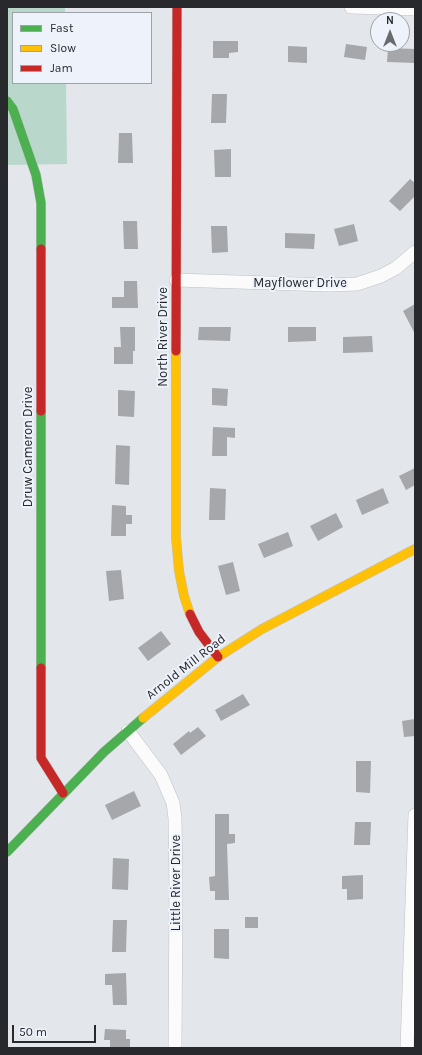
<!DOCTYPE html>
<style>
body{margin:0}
#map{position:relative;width:422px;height:1055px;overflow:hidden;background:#e3e6ea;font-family:Karla,sans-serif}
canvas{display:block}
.frame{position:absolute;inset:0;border:8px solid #27292c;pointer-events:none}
.legend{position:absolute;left:12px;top:12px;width:140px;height:72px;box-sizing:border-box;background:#edf2fb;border:1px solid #9ea2a8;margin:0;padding:5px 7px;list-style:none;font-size:12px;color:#27292c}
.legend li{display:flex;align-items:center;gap:8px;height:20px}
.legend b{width:20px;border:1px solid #9ea2a8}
.north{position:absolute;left:370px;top:12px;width:40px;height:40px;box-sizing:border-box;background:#edf2fb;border:1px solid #9ea2a8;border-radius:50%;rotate:0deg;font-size:11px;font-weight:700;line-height:16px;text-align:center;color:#27292c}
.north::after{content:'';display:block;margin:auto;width:14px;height:18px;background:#696b6e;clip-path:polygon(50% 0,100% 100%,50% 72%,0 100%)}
.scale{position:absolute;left:12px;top:1025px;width:84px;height:18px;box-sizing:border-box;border:2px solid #27292c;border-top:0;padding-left:5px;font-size:12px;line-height:14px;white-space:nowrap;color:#27292c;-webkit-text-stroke:3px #edf2fb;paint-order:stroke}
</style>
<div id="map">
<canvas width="422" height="1055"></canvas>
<div class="frame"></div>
<ul class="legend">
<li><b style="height:5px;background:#4caf50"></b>Fast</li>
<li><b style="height:5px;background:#ffc107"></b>Slow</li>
<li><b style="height:5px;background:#c62828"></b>Jam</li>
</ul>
<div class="north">N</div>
<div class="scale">50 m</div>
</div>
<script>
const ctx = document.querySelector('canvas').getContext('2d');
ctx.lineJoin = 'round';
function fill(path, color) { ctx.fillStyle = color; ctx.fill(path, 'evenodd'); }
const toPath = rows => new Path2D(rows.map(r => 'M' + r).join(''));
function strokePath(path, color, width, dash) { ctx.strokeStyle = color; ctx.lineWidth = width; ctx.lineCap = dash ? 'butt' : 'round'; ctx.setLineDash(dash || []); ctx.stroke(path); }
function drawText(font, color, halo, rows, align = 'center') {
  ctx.font = font + ' Karla,sans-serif'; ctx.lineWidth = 4; ctx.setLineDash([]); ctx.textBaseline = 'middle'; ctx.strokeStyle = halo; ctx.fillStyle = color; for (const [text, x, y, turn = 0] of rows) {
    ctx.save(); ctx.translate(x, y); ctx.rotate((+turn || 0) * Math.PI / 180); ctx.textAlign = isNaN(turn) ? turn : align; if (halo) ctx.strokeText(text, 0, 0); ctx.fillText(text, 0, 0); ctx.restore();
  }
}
const green = toPath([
 [7,7,65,7,65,13,13,13,13,83,66,83,67,164,7,165]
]);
const building = toPath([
 [213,41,238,41,238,52,229,53,229,58,213,58],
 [346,44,367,47,365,60,344,57],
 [288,46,307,47,307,63,288,62],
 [388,48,415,49,415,63,387,62],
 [212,94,227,94,226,123,211,123],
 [119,133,132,133,133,163,118,163],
 [231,149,231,177,215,177,214,150],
 [410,179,415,183,415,196,400,211,389,201],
 [123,221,137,221,138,249,124,249],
 [354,224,358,241,339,246,334,229],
 [211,226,227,226,228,252,212,253],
 [285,233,315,234,314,249,285,248],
 [124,281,137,281,138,308,112,308,112,297,124,297],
 [415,304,415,334,403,311],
 [120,327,135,327,135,351,133,351,133,364,114,364,114,347,121,347],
 [199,327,231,327,230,341,198,340],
 [288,327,316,327,316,341,288,342],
 [372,336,373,352,343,353,343,337],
 [212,388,228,389,227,406,212,405],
 [118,390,135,391,134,417,118,416],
 [213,427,235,428,235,438,227,437,227,456,212,456],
 [116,445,130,446,129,485,115,484],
 [415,468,415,485,406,490,399,476],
 [210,488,226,489,225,520,209,520],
 [383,488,389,503,362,515,356,500],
 [112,505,126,506,126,515,132,515,132,524,126,524,126,536,111,536],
 [336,513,343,527,318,541,310,526],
 [288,532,293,546,264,558,258,544],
 [233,562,240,591,226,595,218,566],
 [121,570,124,599,109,601,106,571],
 [161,631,171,644,148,661,138,648],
 [243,694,250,705,221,721,215,710],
 [415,719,415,736,404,737,402,721],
 [198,727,206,736,181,755,173,744,189,731,190,733],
 [356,761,371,761,370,793,356,792],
 [134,791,141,806,112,820,105,805],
 [215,814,229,814,229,834,235,834,235,843,227,844,229,900,215,900,215,891,210,891,209,877,215,876],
 [355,822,371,822,370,845,354,845],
 [113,858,129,859,128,890,112,889],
 [363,875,363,899,347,900,347,889,342,889,342,876],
 [245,917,258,917,258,928,245,928],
 [113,920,127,920,126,952,112,952],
 [214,929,229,929,229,959,214,958],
 [126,973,127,1005,113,1005,112,985,105,985,105,974],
 [105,1029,126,1030,126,1039,130,1039,130,1048,110,1048,110,1040,104,1040]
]);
const street = toPath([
 [351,7,415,9],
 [176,280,329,285,357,284,381,276,396,268,415,252],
 [128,731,161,775,173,803,175,818,176,887,175,1048],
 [407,1048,415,815]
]);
const fast = toPath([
 [7,101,13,109,36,175,41,203,41,249],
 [41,411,41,668],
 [7,852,104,752,143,718]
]);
const slow = toPath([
 [176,351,176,537,179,571,184,596,190,614],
 [143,718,218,657,262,629,415,549]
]);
const jam = toPath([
 [41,249,41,411],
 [176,351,177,7],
 [190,614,199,632,218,657],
 [41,668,41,758,63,793]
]);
const streetNames = [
 ["Mayflower Drive",300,283],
 ["North River Drive",163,337,-90],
 ["Druw Cameron Drive",28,447,-90],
 ["Arnold Mill Road",186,667,-38],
 ["Little River Drive",176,883,-90]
];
fill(green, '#bad7cb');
fill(building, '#a5a7aa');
strokePath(street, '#bfc1c4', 14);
strokePath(fast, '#bfc1c4', 10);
strokePath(slow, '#bfc1c4', 10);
strokePath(jam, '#bfc1c4', 10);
strokePath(street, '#fbfbfc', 13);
strokePath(fast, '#4caf50', 9);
strokePath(slow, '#ffc107', 9);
strokePath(jam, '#c62828', 9);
drawText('13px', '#27292c', '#edf2fb', streetNames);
</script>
